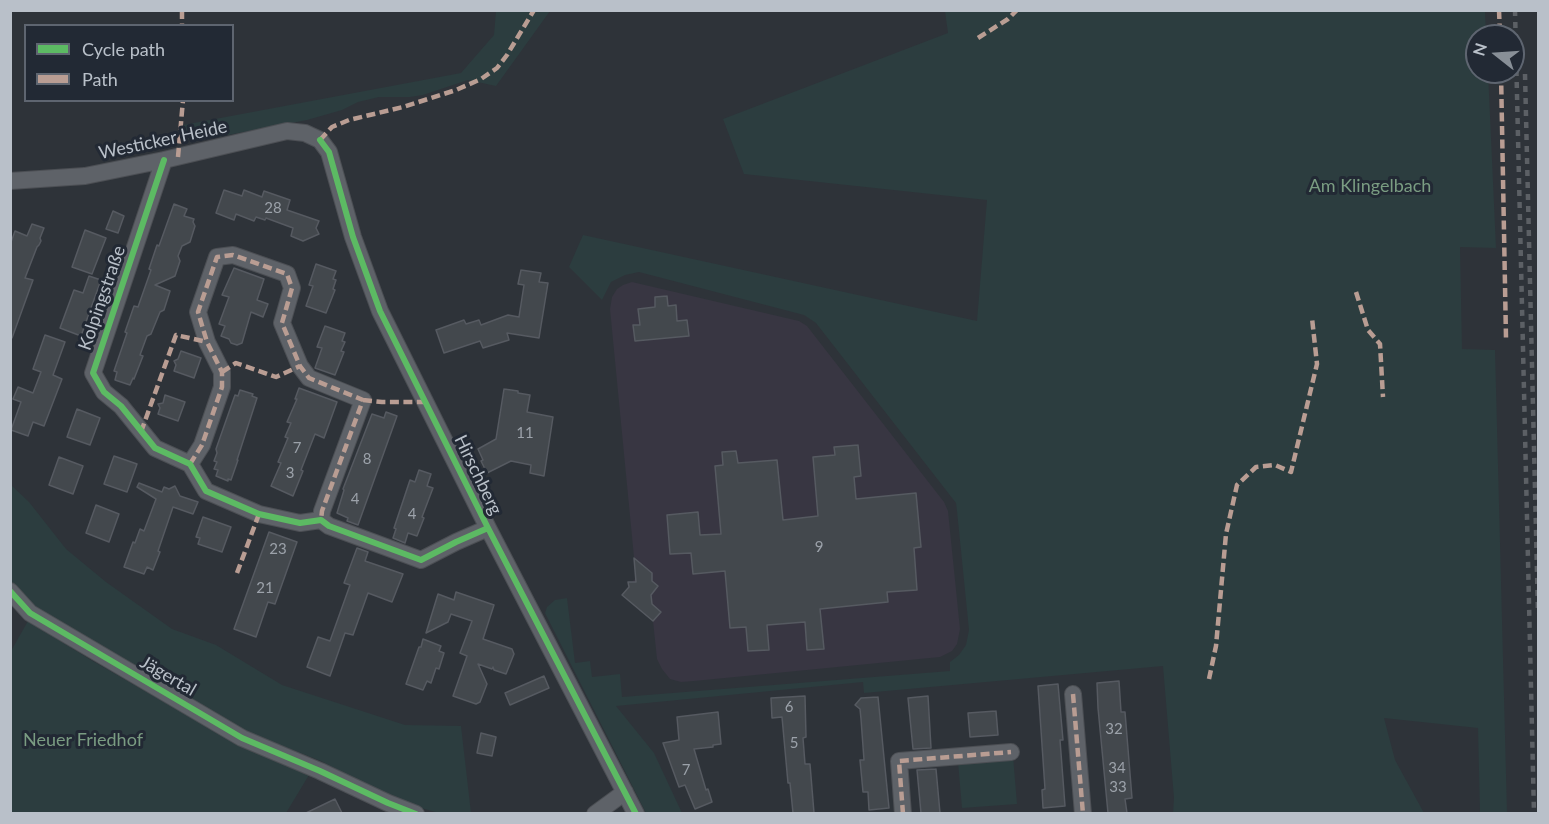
<!DOCTYPE html>
<meta charset="utf-8">
<style>
body{margin:0}
#map{position:relative;width:1549px;height:824px;overflow:hidden;background:#2e3339;font-family:Lato,sans-serif}
canvas{display:block}
.frame{position:absolute;inset:0;border:12px solid #b9c0c9;pointer-events:none}
.legend{position:absolute;left:24px;top:24px;width:210px;height:78px;box-sizing:border-box;background:#222934;border:2px solid #5e6570;margin:0;padding:8px 10px;list-style:none;font-size:18px;color:#b9c0c9}
.legend li{display:flex;align-items:center;gap:12px;height:30px}
.legend b{width:30px;border:2px solid #5e6570}
.north{position:absolute;left:1465px;top:24px;width:60px;height:60px;box-sizing:border-box;background:#222934;border:2px solid #5e6570;border-radius:50%;rotate:287deg;font-size:16px;font-weight:700;line-height:24px;text-align:center;color:#b9c0c9}
.north::after{content:'';display:block;margin:auto;width:21px;height:27px;background:#888f97;clip-path:polygon(50% 0,100% 100%,50% 72%,0 100%)}
</style>
<div id="map">
<canvas width="1549" height="824"></canvas>
<div class="frame"></div>
<ul class="legend">
<li><b style="height:8px;background:#5cba63"></b>Cycle path</li>
<li><b style="height:8px;background:#b99d93"></b>Path</li>
</ul>
<div class="north">N</div>
</div>
<script>
const ctx = document.querySelector('canvas').getContext('2d');
ctx.lineJoin = 'round';
function fill(path, color) { ctx.fillStyle = color; ctx.fill(path, 'evenodd'); }
const toPath = rows => new Path2D(rows.map(r => 'M' + r).join(''));
function strokePath(path, color, width, dash) { ctx.strokeStyle = color; ctx.lineWidth = width; ctx.lineCap = dash ? 'butt' : 'round'; ctx.setLineDash(dash || []); ctx.stroke(path); }
function drawText(font, color, halo, rows, align = 'center') {
  ctx.font = font + ' Lato,sans-serif'; ctx.lineWidth = 6; ctx.setLineDash([]); ctx.textBaseline = 'middle'; ctx.strokeStyle = halo; ctx.fillStyle = color; for (const [text, x, y, turn = 0] of rows) {
    ctx.save(); ctx.translate(x, y); ctx.rotate((+turn || 0) * Math.PI / 180); ctx.textAlign = isNaN(turn) ? turn : align; if (halo) ctx.strokeText(text, 0, 0); ctx.fillText(text, 0, 0); ctx.restore();
  }
}
const medical = toPath([
 [632,282,799,321,807,326,944,502,948,511,960,629,957,644,952,651,940,657,694,681,681,682,670,679,662,669,657,659,653,621,622,595,629,587,628,582,632,582,636,578,610,309,612,297,617,289,623,285]
]);
const green = toPath([
 [496,11,550,11,496,86,468,80,423,95,410,97,379,97,358,102,342,110,307,120,191,142,186,135,183,125,461,73,494,35],
 [945,11,1485,11,1486,36,1477,36,1477,72,1488,72,1496,248,1460,247,1462,349,1495,350,1507,813,1480,813,1478,728,1384,718,1395,760,1424,813,1173,813,1174,798,1163,666,864,693,863,682,616,706,654,753,682,813,646,813,545,613,547,607,555,600,567,598,575,663,590,661,592,677,620,674,622,697,950,671,950,662,959,655,966,645,969,630,957,511,956,503,816,323,804,315,639,272,625,275,611,282,602,300,569,267,583,235,977,321,987,200,744,174,723,119,948,33],
 [10,484,29,502,66,549,106,582,172,629,216,645,282,685,405,725,461,726,471,813,439,813,396,801,321,761,233,727,32,608,11,585],
 [28,621,91,660,241,746,309,775,286,813,11,814,11,651],
 [1013,756,1017,804,962,808,958,762]
]);
const building = toPath([
 [224,190,242,196,244,190,262,197,264,191,290,200,287,210,319,221,316,228,319,234,303,241,291,236,293,228,266,218,265,220,256,217,254,221,236,214,234,220,216,213,224,190],
 [174,204,187,209,184,216,194,219,193,222,195,226,190,242,182,246,178,256,180,261,175,276,155,285,170,291,164,310,160,312,151,334,147,336,140,355,143,356,134,379,133,378,130,385,115,380,117,372,114,371,127,333,125,332,134,306,138,307,151,270,149,269,157,245,159,246,174,204],
 [113,211,124,216,118,233,106,229,113,211],
 [32,224,44,228,40,238,41,241,39,245,37,247,25,278,33,280,12,338,10,338,10,245,15,231,27,236,32,224],
 [85,230,106,238,92,274,72,267,85,230],
 [316,264,336,271,333,279,336,280,333,289,335,290,326,313,306,306,313,286,309,285,316,264],
 [234,268,264,279,257,300,268,304,263,317,251,312,242,343,237,345,231,343,229,339,221,336,225,326,219,324,229,297,222,295,234,268],
 [521,270,541,273,539,282,548,283,539,338,507,333,509,340,483,348,480,341,444,353,436,330,464,320,466,324,479,320,481,325,508,315,519,317,524,285,518,284,521,270],
 [89,276,101,280,81,336,60,328,74,290,83,293,89,276],
 [667,296,668,306,676,305,677,321,687,320,689,336,635,341,633,325,640,325,638,309,655,307,655,297,667,296],
 [325,326,345,333,342,341,345,342,341,351,344,352,335,375,315,368,322,348,317,347,325,326],
 [45,335,65,342,53,375,62,379,44,426,33,422,28,436,11,430,21,402,13,399,18,387,33,393,41,372,33,369,45,335],
 [181,351,201,358,194,378,174,371,176,365,174,361,178,359,181,351],
 [299,388,337,402,324,438,315,434,301,470,303,471,293,496,271,486,281,463,278,462,288,438,285,437,291,423,287,422,297,399,295,399,299,388],
 [504,389,518,391,518,393,530,395,527,412,553,417,544,476,530,473,531,465,511,461,487,473,481,461,483,460,478,449,496,439,504,389],
 [240,390,253,394,252,396,257,398,237,460,238,460,231,480,228,479,228,481,216,476,218,470,214,469,217,462,214,461,217,453,216,449,235,395,238,396,240,390],
 [165,395,185,402,178,421,158,414,160,408,158,404,163,403,165,395],
 [77,409,100,418,90,445,67,437,77,409],
 [386,412,397,416,358,525,347,521,348,518,337,513,344,490,343,489,372,414,384,418,386,412],
 [858,445,861,476,854,477,856,499,916,493,921,547,914,548,917,590,887,592,888,602,820,609,824,649,807,650,805,622,767,625,769,650,748,651,746,627,730,628,725,571,693,574,691,553,670,554,667,515,698,512,700,535,721,534,715,466,723,465,722,452,736,451,738,463,777,460,783,520,818,516,813,457,835,455,834,447,858,445],
 [114,456,137,464,127,492,104,484,114,456],
 [59,457,83,466,73,494,49,485,59,457],
 [419,470,431,474,427,486,433,488,422,517,424,518,417,536,408,533,405,543,393,538,396,529,394,528,410,480,415,482,419,470],
 [139,483,162,492,164,487,169,489,175,486,180,496,198,502,193,514,173,507,158,551,160,552,153,570,147,567,144,574,124,567,133,542,135,543,140,529,144,531,156,499,137,487,139,483],
 [96,505,119,514,109,542,86,533,96,505],
 [203,517,231,527,222,552,198,544,200,538,196,537,203,517],
 [269,532,297,542,275,604,268,602,256,637,234,629,269,532],
 [357,548,368,552,365,561,403,574,392,602,368,593,353,635,345,633,330,676,307,667,318,637,330,641,350,585,344,583,357,548],
 [634,558,652,573,652,581,658,586,651,595,652,604,661,612,653,621,622,595,629,587,628,582,636,582,634,558],
 [456,592,494,605,483,639,512,649,514,654,506,674,494,670,493,667,492,669,478,664,487,684,480,702,476,704,453,696,467,656,460,653,472,621,451,614,448,622,426,633,438,594,454,600,456,592],
 [423,639,441,646,439,651,444,653,439,669,436,668,431,683,427,681,423,690,406,684,419,647,421,647,423,639],
 [544,676,549,688,510,705,505,693,544,676],
 [1119,681,1121,712,1125,712,1132,798,1125,799,1127,813,1108,813,1098,708,1097,683,1119,681],
 [1058,684,1063,740,1060,740,1065,806,1043,808,1042,790,1045,789,1038,686,1058,684],
 [805,696,806,737,803,738,805,764,810,764,814,813,793,813,790,783,788,783,782,717,772,718,771,698,805,696],
 [928,696,931,748,913,749,908,698,928,696],
 [878,697,889,808,869,810,868,792,863,792,860,760,864,760,861,719,860,709,855,705,861,698,878,697],
 [996,711,998,735,970,737,968,713,996,711],
 [718,712,721,744,713,745,713,747,694,749,706,790,708,789,712,802,695,809,685,785,679,787,663,743,679,740,677,717,718,712],
 [481,733,496,737,492,756,477,753,481,733],
 [936,769,940,813,921,813,917,770,936,769],
 [335,799,342,813,306,813,335,799]
]);
const minor = toPath([
 [164,160,93,373,104,392,121,406,155,448,190,464,206,491,259,514,300,523,321,520,329,526,421,560,456,542,488,528],
 [10,181,85,176,164,160,287,131,305,133,320,140,329,152,353,237,380,311,488,528,636,814],
 [190,464,202,445,222,387,222,372,207,342,198,312,217,257,233,255,287,274,292,288,282,323,300,366,309,378,363,400,322,511,321,520],
 [10,591,30,613,242,738,320,771,388,803,416,814],
 [1073,694,1083,814],
 [595,814,625,792],
 [903,814,899,761,1011,752]
]);
const rail = toPath([
 [1515,10,1534,814],
 [1525,74,1538,614]
]);
const quiet = toPath([
 [182,10,182,26],
 [1499,10,1500,36],
 [978,38,1008,19,1017,10],
 [1501,72,1506,338],
 [320,140,332,127,349,120,403,107,456,90,481,79,497,68,507,55,534,10],
 [178,157,183,100],
 [1356,292,1368,330,1380,344,1383,397],
 [222,372,236,363,276,377,300,366],
 [363,400,382,402,425,402],
 [141,432,176,335,207,342],
 [190,464,202,445,222,387,222,372,207,342,198,312,217,257,233,255,287,274,292,288,282,323,300,366,309,378,363,400,322,511,321,520],
 [237,573,259,514],
 [1209,679,1216,646,1226,534,1237,485,1256,467,1275,465,1291,472,1317,364,1312,318],
 [1073,694,1083,814],
 [903,814,899,761,1011,752]
]);
const cycleway = toPath([
 [320,140,329,152,353,237,380,311,488,528,636,814],
 [164,160,93,373,104,392,121,406,155,448,190,464,206,491,259,514,300,523,321,520,329,526,421,560,456,542,488,528],
 [10,591,30,613,242,738,320,771,388,803,416,814]
]);
const numberNames = [
 ["28",273,208],
 ["11",525,433],
 ["7",297,448],
 ["8",367,459],
 ["3",290,473],
 ["4",355,499],
 ["4",412,514],
 ["9",819,547],
 ["23",278,549],
 ["21",265,588],
 ["6",789,707],
 ["32",1114,729],
 ["5",794,743],
 ["34",1117,768],
 ["7",686,770],
 ["33",1118,787]
];
const streetNames = [
 ["Westicker Heide",163,140,-12],
 ["Kolpingstraße",102,298,-71],
 ["Hirschberg",478,475,64],
 ["Jägertal",168,676,30]
];
const parkNames = [
 ["Am Klingelbach",1370,186],
 ["Neuer Friedhof",83,740]
];
fill(medical, '#383642');
fill(green, '#2c3d3f');
fill(building, '#43484d');
strokePath(building, '#565a61', 1.5);
strokePath(minor, '#4c4f54', 18);
strokePath(minor, '#5e6268', 16);
strokePath(rail, '#5c6065', 4.5, [6, 6]);
strokePath(quiet, '#b99d93', 4.5, [9, 4.5]);
strokePath(cycleway, '#5cba63', 6);
drawText('15px', '#9ca2aa', null, numberNames);
drawText('18px', '#b9c0c9', '#222934', streetNames);
drawText('18px', '#7a9c82', '#222934', parkNames);
</script>
